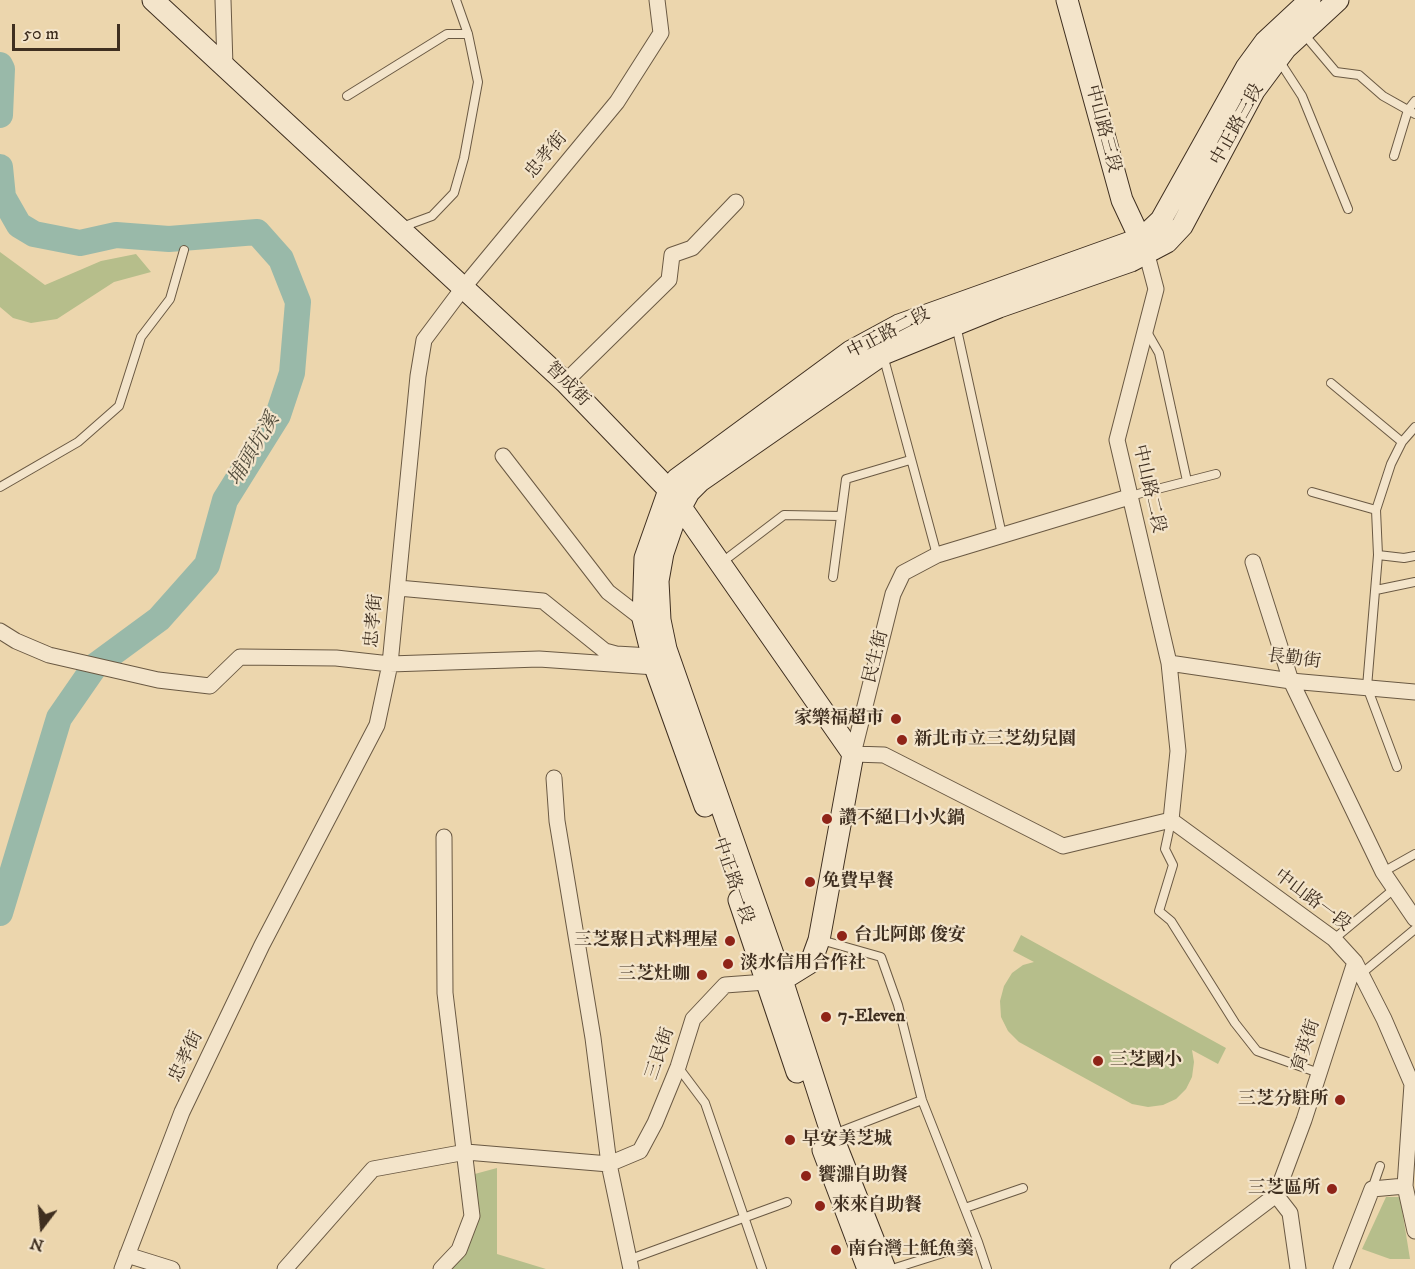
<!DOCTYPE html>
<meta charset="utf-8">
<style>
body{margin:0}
#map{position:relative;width:1415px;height:1269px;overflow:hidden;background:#ecd6ad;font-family:"IM FELL DW Pica",serif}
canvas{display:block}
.north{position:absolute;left:12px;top:1197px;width:60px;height:60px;-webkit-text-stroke:4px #f3e4ca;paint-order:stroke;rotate:196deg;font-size:16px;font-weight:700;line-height:24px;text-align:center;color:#3f2f20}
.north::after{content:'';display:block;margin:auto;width:21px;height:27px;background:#3f2f20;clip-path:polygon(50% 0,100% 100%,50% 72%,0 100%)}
.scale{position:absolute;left:12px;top:24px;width:108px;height:27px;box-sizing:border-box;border:3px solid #3f2f20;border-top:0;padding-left:8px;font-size:18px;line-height:21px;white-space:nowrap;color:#3f2f20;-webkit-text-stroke:4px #f3e4ca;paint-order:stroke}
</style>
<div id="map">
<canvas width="1415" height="1269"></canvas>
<div class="north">N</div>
<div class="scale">50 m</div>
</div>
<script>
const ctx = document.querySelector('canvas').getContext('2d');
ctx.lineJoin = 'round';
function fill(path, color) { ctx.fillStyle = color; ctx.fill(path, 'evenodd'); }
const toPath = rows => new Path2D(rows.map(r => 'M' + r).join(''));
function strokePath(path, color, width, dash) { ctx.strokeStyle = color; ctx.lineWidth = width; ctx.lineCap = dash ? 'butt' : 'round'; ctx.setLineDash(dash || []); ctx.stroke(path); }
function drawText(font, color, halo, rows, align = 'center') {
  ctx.font = font + ' "IM FELL DW Pica","Noto Serif TC",serif'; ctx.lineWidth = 4.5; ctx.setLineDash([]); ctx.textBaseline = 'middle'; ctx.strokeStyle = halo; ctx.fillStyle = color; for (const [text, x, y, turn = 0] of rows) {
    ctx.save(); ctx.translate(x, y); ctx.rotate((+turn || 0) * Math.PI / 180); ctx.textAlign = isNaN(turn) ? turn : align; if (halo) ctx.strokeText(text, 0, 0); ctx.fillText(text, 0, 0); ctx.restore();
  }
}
const green = toPath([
 [0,252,45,285,101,261,136,254,151,272,114,282,57,319,31,323,13,318,0,307],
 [1021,935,1226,1048,1218,1064,1192,1050,1194,1062,1192,1077,1186,1089,1176,1099,1163,1105,1148,1107,1132,1104,1019,1042,1008,1031,1001,1017,1000,1001,1004,986,1012,973,1023,965,1034,962,1013,951],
 [497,1168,497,1254,546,1269,445,1269,459,1250,471,1175],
 [1386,1197,1400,1197,1410,1259,1390,1259,1362,1249]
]);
const river = toPath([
 [0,65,2,69,0,115],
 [0,167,3,197,19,225,34,234,80,243,116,235,169,239,257,232,281,259,298,302,292,373,278,415,225,500,207,565,159,619,95,666,59,718,0,913]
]);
const lane = toPath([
 [1303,33,1336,72,1359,75,1383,96,1415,114],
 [1280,62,1302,96,1348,209],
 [347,96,447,34,468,34],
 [1394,156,1408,110,1415,101],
 [402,227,432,216,454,193,464,158,478,82,468,34,456,0],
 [956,325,1002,535],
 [1147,332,1159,353,1187,481],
 [883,355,937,555],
 [1331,383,1402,442],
 [0,487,78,442,119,406,141,337,170,299,184,250],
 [1312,492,1376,510],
 [1130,496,1216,474],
 [1378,555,1404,558,1415,556],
 [721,563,784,515,841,516],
 [833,577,846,479,910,460],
 [1376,590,1415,582],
 [1397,767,1367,687,1378,555,1376,510,1391,464,1402,442,1415,427],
 [1171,821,1165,849,1173,865,1159,911,1171,921,1235,1023,1257,1051,1319,1073],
 [1383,872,1415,854],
 [1334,939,1394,889],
 [821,940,881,957,898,1005,922,1100,978,1242,892,1269],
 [1361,974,1415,929],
 [678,1067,705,1103,762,1269],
 [834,1134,922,1100],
 [1372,1189,1380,1166],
 [965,1208,1023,1188],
 [978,1242,987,1269],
 [628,1260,787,1202]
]);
const street = toPath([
 [223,0,225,66],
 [1147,255,1156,289,1117,440,1169,663,1178,751,1171,820,1334,939,1355,962,1384,1019,1412,1084,1405,1186,1415,1231],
 [565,382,669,280,672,255,692,248,736,202],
 [503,456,608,592,643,619,649,620],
 [1129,497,937,555,903,573,893,594,853,754,884,755,1063,846,1171,820],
 [1253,562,1291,681,1383,872,1415,919],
 [398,588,543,601,605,651,616,654,651,656],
 [0,631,16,641,49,655,158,680,210,686,240,657,336,658,390,664,539,659,655,667],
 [1169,663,1291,681,1415,692],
 [554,778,557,821,593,1038,609,1164,631,1269],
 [1276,1195,1290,1213,1298,1269],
 [127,1255,172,1269],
 [122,1269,182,1112,262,945,377,725,390,664,418,376,424,340,463,288,617,102,661,33,657,0],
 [285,1269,373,1169,466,1152,609,1164,640,1151,655,1123,678,1067,693,1019,725,985,766,982],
 [441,1269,459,1250,472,1216,445,993,444,837],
 [1178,1269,1276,1195,1304,1120,1355,962],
 [1341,1269,1372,1189,1405,1186]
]);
const secondary = toPath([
 [153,0,565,382,669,490,853,754,819,940,811,962,782,980,770,981],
 [1067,0,1122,200,1145,249],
 [705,806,655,667,643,619,645,558,669,490,677,479,851,351,899,325,1142,238,1161,220,1246,68,1265,42,1310,0],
 [739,900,797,1072],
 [823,1150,868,1269],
 [885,1269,832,1135,782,980,666,649,660,620,658,581,663,553,675,518,689,492,700,481,883,354,999,307,1131,261,1167,242,1182,226,1254,91,1286,48,1338,0]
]);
const markers = [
 [896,719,6,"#8f2418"],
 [902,740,6,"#8f2418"],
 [827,819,6,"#8f2418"],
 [810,882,6,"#8f2418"],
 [842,936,6,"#8f2418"],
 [730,941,6,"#8f2418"],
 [728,964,6,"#8f2418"],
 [702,975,6,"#8f2418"],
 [826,1017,6,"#8f2418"],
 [1098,1061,6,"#8f2418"],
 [1340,1100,6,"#8f2418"],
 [790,1140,6,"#8f2418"],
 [806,1176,6,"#8f2418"],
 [1332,1189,6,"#8f2418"],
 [820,1206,6,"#8f2418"],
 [836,1250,6,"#8f2418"]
];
const streetNames = [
 ["中正路三段",1238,125,-61],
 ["中山路三段",1102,129,75],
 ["忠孝街",547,156,-50],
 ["中正路二段",889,334,-27],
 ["智成街",567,385,45],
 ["中山路二段",1148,489,77],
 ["忠孝街",375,621,-85],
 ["民生街",877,657,-76],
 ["長勤街",1294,660,7],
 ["中正路一段",732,881,71],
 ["中山路一段",1312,901,37],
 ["育英街",1307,1046,-72],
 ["三民街",661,1054,-71],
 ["忠孝街",187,1057,-64]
];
const poiNames = [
 ["家樂福超市",884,719,"right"],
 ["新北市立三芝幼兒園",914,740],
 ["讚不絕口小火鍋",839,819],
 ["免費早餐",822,882],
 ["台北阿郎 俊安",854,936],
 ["三芝聚日式料理屋",718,941,"right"],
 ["淡水信用合作社",740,964],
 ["三芝灶咖",690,975,"right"],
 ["7-Eleven",838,1017],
 ["三芝國小",1110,1061],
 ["三芝分駐所",1328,1100,"right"],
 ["早安美芝城",802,1140],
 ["饗濎自助餐",818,1176],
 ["三芝區所",1320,1189,"right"],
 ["來來自助餐",832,1206],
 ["南台灣土魠魚羹",848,1250]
];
const waterNames = [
 ["埔頭坑溪",255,450,-59]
];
fill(green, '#b6be8b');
strokePath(river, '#99b9a9', 26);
strokePath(lane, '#6a5943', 10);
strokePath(street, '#6a5943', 17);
strokePath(secondary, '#3f2f20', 23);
strokePath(lane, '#f3e4ca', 8);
strokePath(street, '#f3e4ca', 15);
strokePath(secondary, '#f3e4ca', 21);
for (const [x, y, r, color] of markers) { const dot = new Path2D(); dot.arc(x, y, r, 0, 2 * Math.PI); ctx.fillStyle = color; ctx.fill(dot); strokePath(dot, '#f3e4ca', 2); }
drawText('18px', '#3f2f20', '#f3e4ca', streetNames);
drawText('bold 18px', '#3f2f20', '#f3e4ca', poiNames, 'left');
drawText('italic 20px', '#514b3b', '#f3e4ca', waterNames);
</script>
